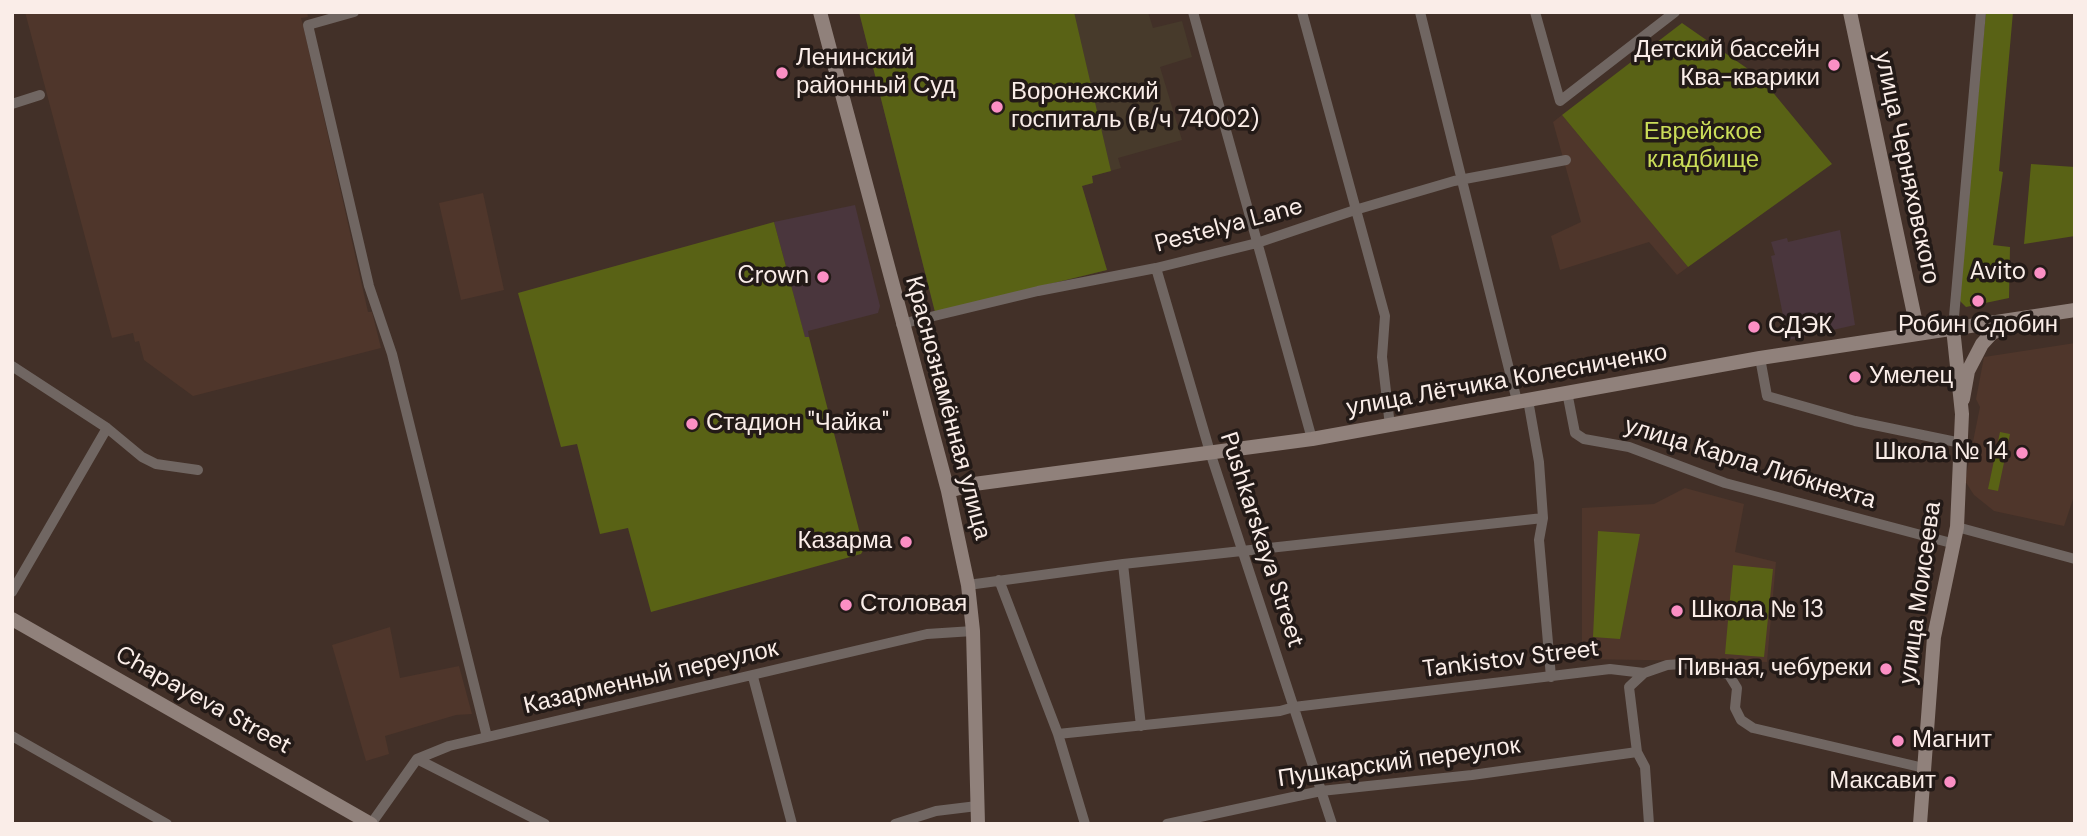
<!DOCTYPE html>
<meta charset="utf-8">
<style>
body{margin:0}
#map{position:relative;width:2087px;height:836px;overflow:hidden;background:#423028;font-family:"DM Sans",sans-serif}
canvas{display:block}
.frame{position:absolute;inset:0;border:14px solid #faede8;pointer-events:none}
</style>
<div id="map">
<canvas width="2087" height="836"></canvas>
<div class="frame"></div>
</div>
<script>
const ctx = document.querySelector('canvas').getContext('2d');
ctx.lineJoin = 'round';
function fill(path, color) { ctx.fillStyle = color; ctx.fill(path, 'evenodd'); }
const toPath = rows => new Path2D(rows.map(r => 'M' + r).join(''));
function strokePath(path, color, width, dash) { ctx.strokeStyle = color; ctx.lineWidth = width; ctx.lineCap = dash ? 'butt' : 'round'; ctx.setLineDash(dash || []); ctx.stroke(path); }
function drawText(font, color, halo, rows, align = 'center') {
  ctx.font = font + ' "DM Sans",sans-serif'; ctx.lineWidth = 7; ctx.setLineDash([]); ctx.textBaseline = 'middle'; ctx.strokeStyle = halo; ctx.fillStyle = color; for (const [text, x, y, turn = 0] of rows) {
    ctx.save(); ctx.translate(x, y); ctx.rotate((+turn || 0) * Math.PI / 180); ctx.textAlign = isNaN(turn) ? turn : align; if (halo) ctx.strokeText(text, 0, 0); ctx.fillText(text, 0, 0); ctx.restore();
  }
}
const commercial = toPath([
 [855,205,880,306,878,313,808,331,809,337,805,338,774,222],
 [1840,230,1855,325,1788,340,1771,256,1775,255,1771,242,1787,238,1788,242]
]);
const built = toPath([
 [25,12,307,12,308,17,301,18,303,25,368,312,372,312,381,348,193,396,144,360,139,341,135,342,133,333,112,338],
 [1562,115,1688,267,1677,275,1649,242,1560,270,1551,236,1581,222,1553,122],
 [483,193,504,290,461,300,439,203],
 [2075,343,2075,493,2064,526,1994,511,1974,495,1965,481,1980,407,1976,399,1984,357],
 [1685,488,1744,504,1735,552,1776,562,1767,662,1582,659,1582,508,1654,504],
 [390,627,400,678,459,666,472,714,456,715,385,736,389,754,366,761,332,645]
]);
const medical = toPath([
 [859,12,1148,12,1153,28,1182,21,1192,57,1160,67,1182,140,1118,158,1121,168,1092,176,1093,183,1082,186,1107,270,935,312]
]);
const green = toPath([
 [859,12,1074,12,1111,171,1092,176,1093,183,1082,186,1107,270,935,312],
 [1986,12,2013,12,1999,171,2003,172,1993,245,2010,247,2009,298,1966,307,1958,299],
 [1682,23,1761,78,1832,164,1688,267,1562,115],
 [2031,164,2075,167,2075,236,2024,244],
 [774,222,805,337,809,337,864,549,861,554,651,612,628,528,600,534,577,444,561,447,518,293],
 [2000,432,2010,434,1998,491,1988,489],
 [1598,531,1640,534,1620,639,1593,637],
 [1733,565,1773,569,1764,657,1725,654]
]);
const street = toPath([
 [354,12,308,25,369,286,392,354,487,737],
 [1193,12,1312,439],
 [1302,12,1385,316,1382,357,1390,426],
 [1420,12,1517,401],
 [1535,12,1560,101,1675,12],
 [12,104,40,95],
 [1156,268,1210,452,1332,824],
 [901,324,1038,291,1156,268,1257,243,1355,210,1454,181,1566,160],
 [1953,328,1981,12],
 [1760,358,1767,396,1855,421,1961,443],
 [12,366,107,428,142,457,156,464,198,470],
 [1567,392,1575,433,1584,439,1629,447,1725,483,1955,544],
 [1528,400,1539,462,1543,518,1539,540,1551,677],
 [1957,527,2075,559],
 [1123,564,1141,726],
 [999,580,1058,734,1085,824],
 [968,585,1123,564,1543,518],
 [12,592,107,428],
 [1644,673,1629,687,1637,752,1645,767,1649,824],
 [753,677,792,824],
 [1058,734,1280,711,1294,707,1610,669,1644,673,1667,665,1681,664,1698,665,1729,675,1737,688,1735,708,1741,720,1753,728,1924,768],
 [12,736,167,824],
 [417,759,545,824],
 [371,824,417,759,449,746,927,634,973,631],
 [895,824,936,811,977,806],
 [1167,824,1321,791,1472,775,1637,752]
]);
const secondary = toPath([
 [820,12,948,491,968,585,973,631,978,824],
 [1850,12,1918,333],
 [1963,399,1968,371,1982,344,1992,333,2012,324],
 [948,491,974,484,1312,439,1760,358,2075,310],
 [12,619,371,824],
 [1920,824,1934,637,1957,527,1962,414,1953,328]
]);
const markers = [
 [1834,65,7,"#fb8fc4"],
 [782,73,7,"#fb8fc4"],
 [997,107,7,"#fb8fc4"],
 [2040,273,7,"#fb8fc4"],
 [823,277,7,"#fb8fc4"],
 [1978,301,7,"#fb8fc4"],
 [1754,327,7,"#fb8fc4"],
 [1855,377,7,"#fb8fc4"],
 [692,424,7,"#fb8fc4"],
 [2022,453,7,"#fb8fc4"],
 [906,542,7,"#fb8fc4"],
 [846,605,7,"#fb8fc4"],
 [1677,611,7,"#fb8fc4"],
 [1886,669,7,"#fb8fc4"],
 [1898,741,7,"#fb8fc4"],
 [1950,782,7,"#fb8fc4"]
];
const poiNames = [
 ["Детский бассейн",1820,51,"right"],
 ["Ква-кварики",1820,79,"right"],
 ["Ленинский",796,59],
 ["районный Суд",796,87],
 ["Воронежский",1011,93],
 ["госпиталь (в/ч 74002)",1011,121],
 ["Avito",2026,273,"right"],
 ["Crown",809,277,"right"],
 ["Робин Сдобин",1978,326,"center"],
 ["СДЭК",1768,327],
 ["Умелец",1869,377],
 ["Стадион \"Чайка\"",706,424],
 ["Школа № 14",2008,453,"right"],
 ["Казарма",892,542,"right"],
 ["Столовая",860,605],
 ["Школа № 13",1691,611],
 ["Пивная, чебуреки",1872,669,"right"],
 ["Магнит",1912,741],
 ["Максавит",1936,782,"right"]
];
const parkNames = [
 ["Еврейское",1703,133],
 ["кладбище",1703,161]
];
const streetNames = [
 ["улица Черняховского",1906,168,78],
 ["Pestelya Lane",1229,226,-15],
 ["улица Лётчика Колесниченко",1507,381,-10],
 ["Краснознамённая улица",947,408,75],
 ["улица Карла Либкнехта",1750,464,17],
 ["Pushkarskaya Street",1261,540,72],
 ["улица Моисеева",1921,593,-82],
 ["Tankistov Street",1511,660,-7],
 ["Казарменный переулок",651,678,-13],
 ["Chapayeva Street",203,701,29],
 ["Пушкарский переулок",1399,763,-8]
];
fill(commercial, '#4a363d');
fill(built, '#4f362b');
fill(medical, '#473a2b');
fill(green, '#596215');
strokePath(street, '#706662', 10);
strokePath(secondary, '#90817b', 14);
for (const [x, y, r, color] of markers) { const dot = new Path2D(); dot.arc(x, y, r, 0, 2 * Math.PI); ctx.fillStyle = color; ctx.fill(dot); strokePath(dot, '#231a17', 2.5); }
drawText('24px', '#faede8', '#231a17', poiNames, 'left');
drawText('24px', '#cbdd59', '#231a17', parkNames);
drawText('24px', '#faede8', '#231a17', streetNames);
</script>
